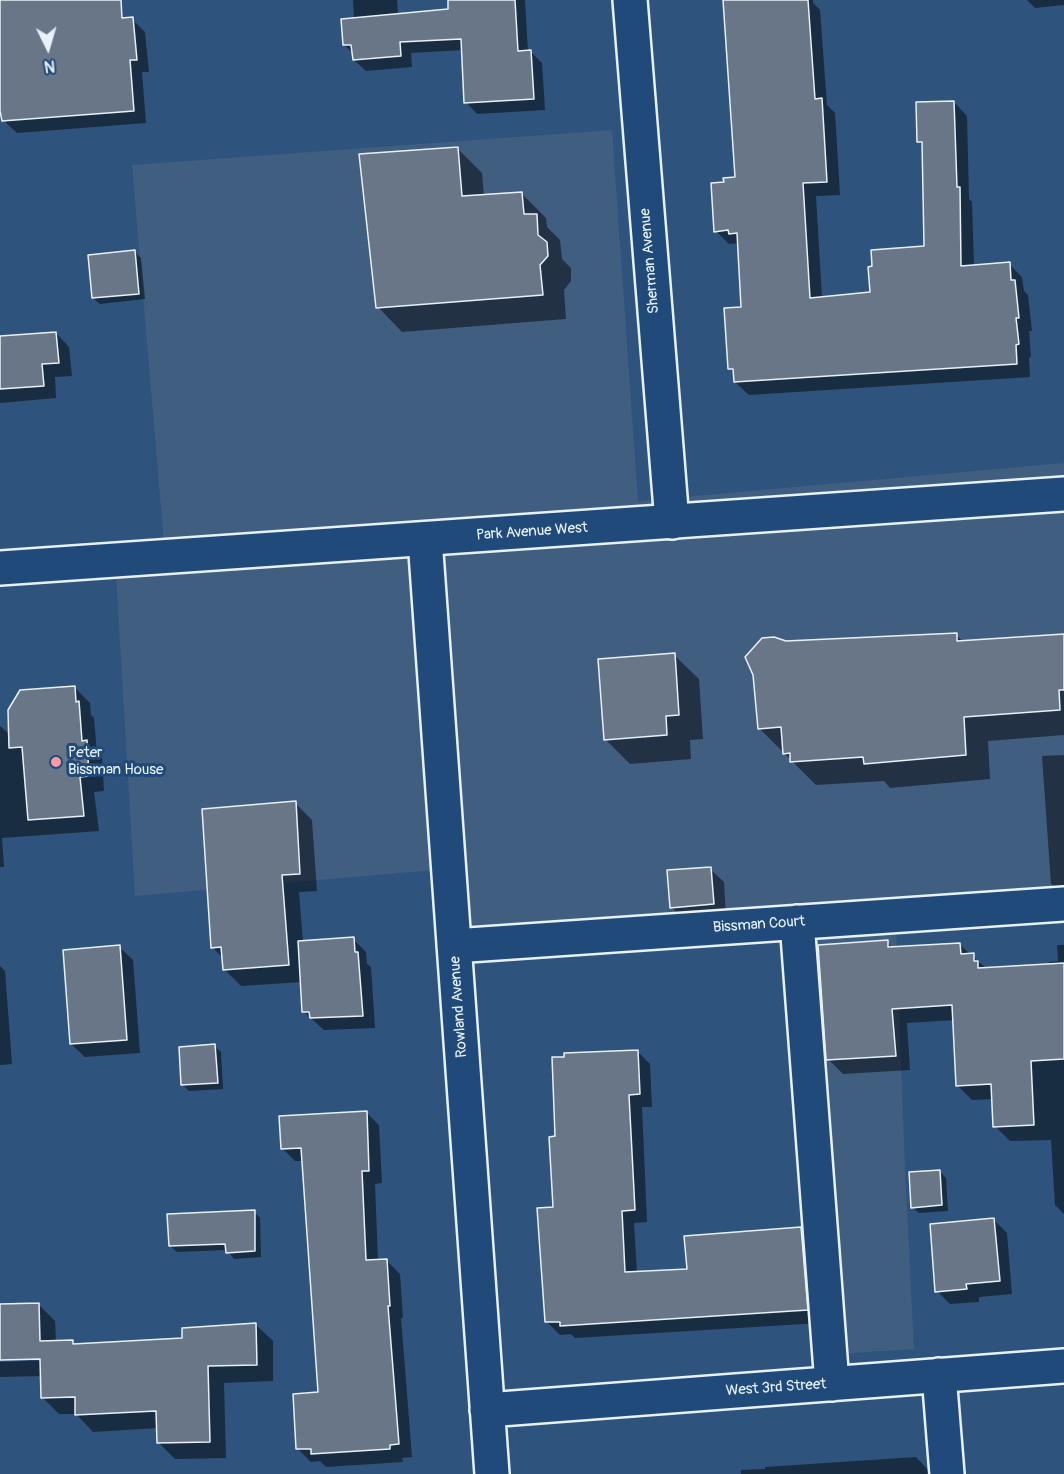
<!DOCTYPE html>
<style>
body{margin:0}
#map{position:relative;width:1064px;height:1474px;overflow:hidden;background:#2e537d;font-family:Pangolin,sans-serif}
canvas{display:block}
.north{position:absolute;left:18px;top:18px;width:60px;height:60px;-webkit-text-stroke:4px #1f4a7a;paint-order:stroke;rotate:175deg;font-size:16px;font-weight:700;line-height:24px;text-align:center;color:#e8f1f8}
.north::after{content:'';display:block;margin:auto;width:21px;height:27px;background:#e8f1f8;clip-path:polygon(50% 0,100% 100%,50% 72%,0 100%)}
</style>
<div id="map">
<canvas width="1064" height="1474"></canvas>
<div class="north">N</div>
</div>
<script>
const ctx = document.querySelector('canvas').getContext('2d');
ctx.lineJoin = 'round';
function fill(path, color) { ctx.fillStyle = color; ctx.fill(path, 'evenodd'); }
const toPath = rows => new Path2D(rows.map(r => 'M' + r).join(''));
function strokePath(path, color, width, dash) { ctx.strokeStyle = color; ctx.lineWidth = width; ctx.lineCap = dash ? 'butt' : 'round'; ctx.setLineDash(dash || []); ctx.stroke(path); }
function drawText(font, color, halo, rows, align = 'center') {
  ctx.font = font + ' Pangolin,sans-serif'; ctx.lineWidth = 6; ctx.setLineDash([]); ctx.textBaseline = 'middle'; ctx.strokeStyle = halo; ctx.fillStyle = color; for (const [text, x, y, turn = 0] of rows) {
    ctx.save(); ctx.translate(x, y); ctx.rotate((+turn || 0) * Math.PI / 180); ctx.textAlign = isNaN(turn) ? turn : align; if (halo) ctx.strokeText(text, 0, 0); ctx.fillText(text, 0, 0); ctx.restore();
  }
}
const built = toPath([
 [612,130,638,501,1064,463,1064,888,895,903,905,1168,914,1349,820,1355,786,909,441,932,434,870,135,896,115,558,165,555,132,165]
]);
const shadow = toPath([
 [0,0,67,0,69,25,132,19,145,32,149,72,142,72,146,123,17,133,4,121,0,111],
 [353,0,397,0,398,15,450,10,449,0,525,0,528,52,530,51,542,63,545,110,477,114,466,102,463,50,411,53,412,67,366,71,354,60,354,54,344,45,354,19],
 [725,0,813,0,813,3,820,10,827,105,835,113,840,195,816,196,822,298,872,294,926,247,924,147,918,141,954,102,967,116,969,199,972,202,974,267,1009,264,1022,277,1024,291,1028,295,1032,331,1029,331,1031,357,1029,358,1030,377,749,395,735,382,735,374,729,368,743,308,739,243,729,244,716,231,725,183,737,178],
 [1027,0,1064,0,1064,5,1035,8],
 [458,149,482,173,484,196,522,194,546,218,547,227,560,240,562,259,571,268,571,281,564,290,566,319,402,332,378,307],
 [134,251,141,258,145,299,100,304,93,298],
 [56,333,69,347,72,376,55,377,56,398,0,403,0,338],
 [956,635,964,642,1064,635,1064,735,988,741,990,779,890,788,884,781,816,785,759,728,785,642],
 [674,655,699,679,703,739,690,740,691,759,630,764,605,739],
 [74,687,90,703,91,715,94,718,97,753,102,757,104,791,94,792,99,831,2,838,4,867,0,867,0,726,24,747],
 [1064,755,1064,896,1051,884,1042,756],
 [295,803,312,820,317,891,299,892,303,942,353,939,366,952,367,964,371,967,375,1028,324,1030,304,1012,302,982,241,986,224,969,223,958,212,947],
 [710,869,724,882,726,917,685,921,672,908],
 [887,942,894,949,960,945,987,969,1049,965,1049,962,1058,961,1057,945,1064,945,1064,1214,1055,1205,1051,1140,1010,1141,995,1126,993,1099,972,1100,957,1085,955,1020,907,1023,910,1070,843,1074,828,1059],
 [119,947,133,960,140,1053,85,1057,71,1044],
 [0,966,5,971,12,1064,0,1065],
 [214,1046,221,1052,223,1089,189,1091,183,1085],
 [637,1051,650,1064,652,1107,642,1107,647,1222,634,1223,637,1273,688,1271,801,1228,814,1241,820,1323,575,1338,571,1334,560,1335,547,1322,557,1138],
 [366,1112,379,1125,382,1183,375,1184,378,1261,387,1261,400,1274,403,1318,401,1318,412,1457,402,1458,403,1462,326,1467,320,1461,311,1462,298,1449,320,1394,303,1161,295,1161,282,1148],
 [939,1171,946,1178,948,1211,919,1213,912,1207],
 [254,1212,260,1218,261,1257,234,1259,227,1250,177,1252,170,1246],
 [994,1220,1007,1233,1012,1294,979,1297,979,1302,950,1304,937,1291],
 [38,1304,55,1321,56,1342,72,1341,76,1345,184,1340,256,1325,273,1341,273,1381,224,1383,226,1458,175,1459,158,1442,158,1428,93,1432,76,1414,59,1414,43,1398,42,1376,0,1377,0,1362,47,1360,47,1357,0,1359,0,1306],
 [916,1457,929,1471,930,1474,741,1474,741,1470,765,1469,765,1467]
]);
const building = toPath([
 [0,0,121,0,122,18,133,17,137,60,130,60,134,111,2,121,0,111,0,0],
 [448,0,515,0,518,51,531,50,534,99,464,103,461,39,400,42,401,56,353,60,351,45,343,45,341,19,448,9,448,0],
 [723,0,808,0,815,99,822,98,827,182,803,183,810,298,870,292,868,267,872,266,871,250,924,246,922,142,917,142,916,102,954,101,957,187,960,187,961,266,1010,262,1011,280,1015,280,1019,318,1016,318,1019,344,1016,345,1017,364,734,382,733,369,728,369,724,308,741,307,737,233,729,234,728,230,714,232,711,183,724,182,723,178,735,177,723,0],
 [458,147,462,196,522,192,524,214,537,214,538,235,547,242,548,256,540,265,543,295,376,308,359,154,458,147],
 [135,250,139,294,92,298,88,255,135,250],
 [56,332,59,363,42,364,44,386,0,389,0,336,56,332],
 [957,633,957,641,1064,634,1064,690,1059,690,1060,710,964,717,966,755,864,764,863,757,790,762,790,753,783,754,781,727,758,729,753,675,745,657,762,638,774,637,786,641,957,633],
 [675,653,679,715,666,716,667,735,604,740,598,659,675,653],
 [75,686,76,702,79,701,82,741,87,740,89,776,80,777,84,816,28,820,22,747,9,748,8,710,20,690,75,686],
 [296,801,300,874,282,875,289,965,223,970,221,947,211,948,202,809,296,801],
 [711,867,714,904,670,908,667,870,711,867],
 [354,937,355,952,358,952,363,1016,310,1018,309,1012,302,1012,298,941,354,937],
 [888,940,888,947,960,943,961,954,974,953,974,961,978,961,978,968,1064,963,1064,1059,1031,1061,1034,1125,993,1127,991,1084,956,1086,952,1005,892,1009,896,1056,826,1060,818,945,888,940],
 [120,945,127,1040,70,1044,63,950,120,945],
 [215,1044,218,1083,181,1085,179,1047,215,1044],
 [638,1050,640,1094,629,1095,635,1210,622,1211,625,1272,687,1269,684,1236,801,1227,808,1310,560,1326,560,1322,545,1322,537,1208,553,1207,549,1137,555,1136,552,1057,564,1057,564,1053,638,1050],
 [367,1111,369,1171,362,1171,366,1260,387,1259,390,1306,388,1306,399,1444,390,1445,390,1449,311,1454,311,1449,296,1449,293,1394,318,1392,301,1148,281,1149,279,1116,367,1111],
 [940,1170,942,1205,911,1208,909,1172,940,1170],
 [255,1210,255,1251,226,1253,225,1244,169,1246,167,1214,255,1210],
 [994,1218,1000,1281,966,1284,967,1289,935,1292,930,1224,994,1218],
 [39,1303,40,1341,73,1340,73,1344,182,1338,182,1328,256,1323,257,1365,208,1366,210,1442,157,1443,156,1411,75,1415,75,1397,41,1398,40,1359,0,1360,0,1304,39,1303]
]);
const minor = toPath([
 [630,0,672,522],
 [425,539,492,1474],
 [797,922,832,1384],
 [454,946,1064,904],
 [939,1375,947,1474],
 [487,1410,1064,1366]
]);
const major = toPath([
 [0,568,1064,494]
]);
const markers = [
 [56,762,6,"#ff9aa2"]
];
const streetNames = [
 ["Sherman Avenue",650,261,-95],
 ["Park Avenue West",532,532,-4],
 ["Bissman Court",759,925,-4],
 ["Rowland Avenue",459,1007,-94],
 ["West 3rd Street",776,1388,-4]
];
const poiNames = [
 ["Peter",68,753],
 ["Bissman House",68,770]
];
fill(built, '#405e80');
fill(shadow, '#0007');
fill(building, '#697688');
strokePath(building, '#e8f1f8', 1.5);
strokePath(minor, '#e8f1f8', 38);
strokePath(major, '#e8f1f8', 38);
strokePath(minor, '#1f4a7a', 33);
strokePath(major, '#1f4a7a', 33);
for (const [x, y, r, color] of markers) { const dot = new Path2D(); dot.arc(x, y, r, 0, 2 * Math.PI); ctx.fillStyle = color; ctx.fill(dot); strokePath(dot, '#1f4a7a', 2); }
drawText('15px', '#e8f1f8', '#1f4a7a', streetNames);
drawText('15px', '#e8f1f8', '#1f4a7a', poiNames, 'left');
</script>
